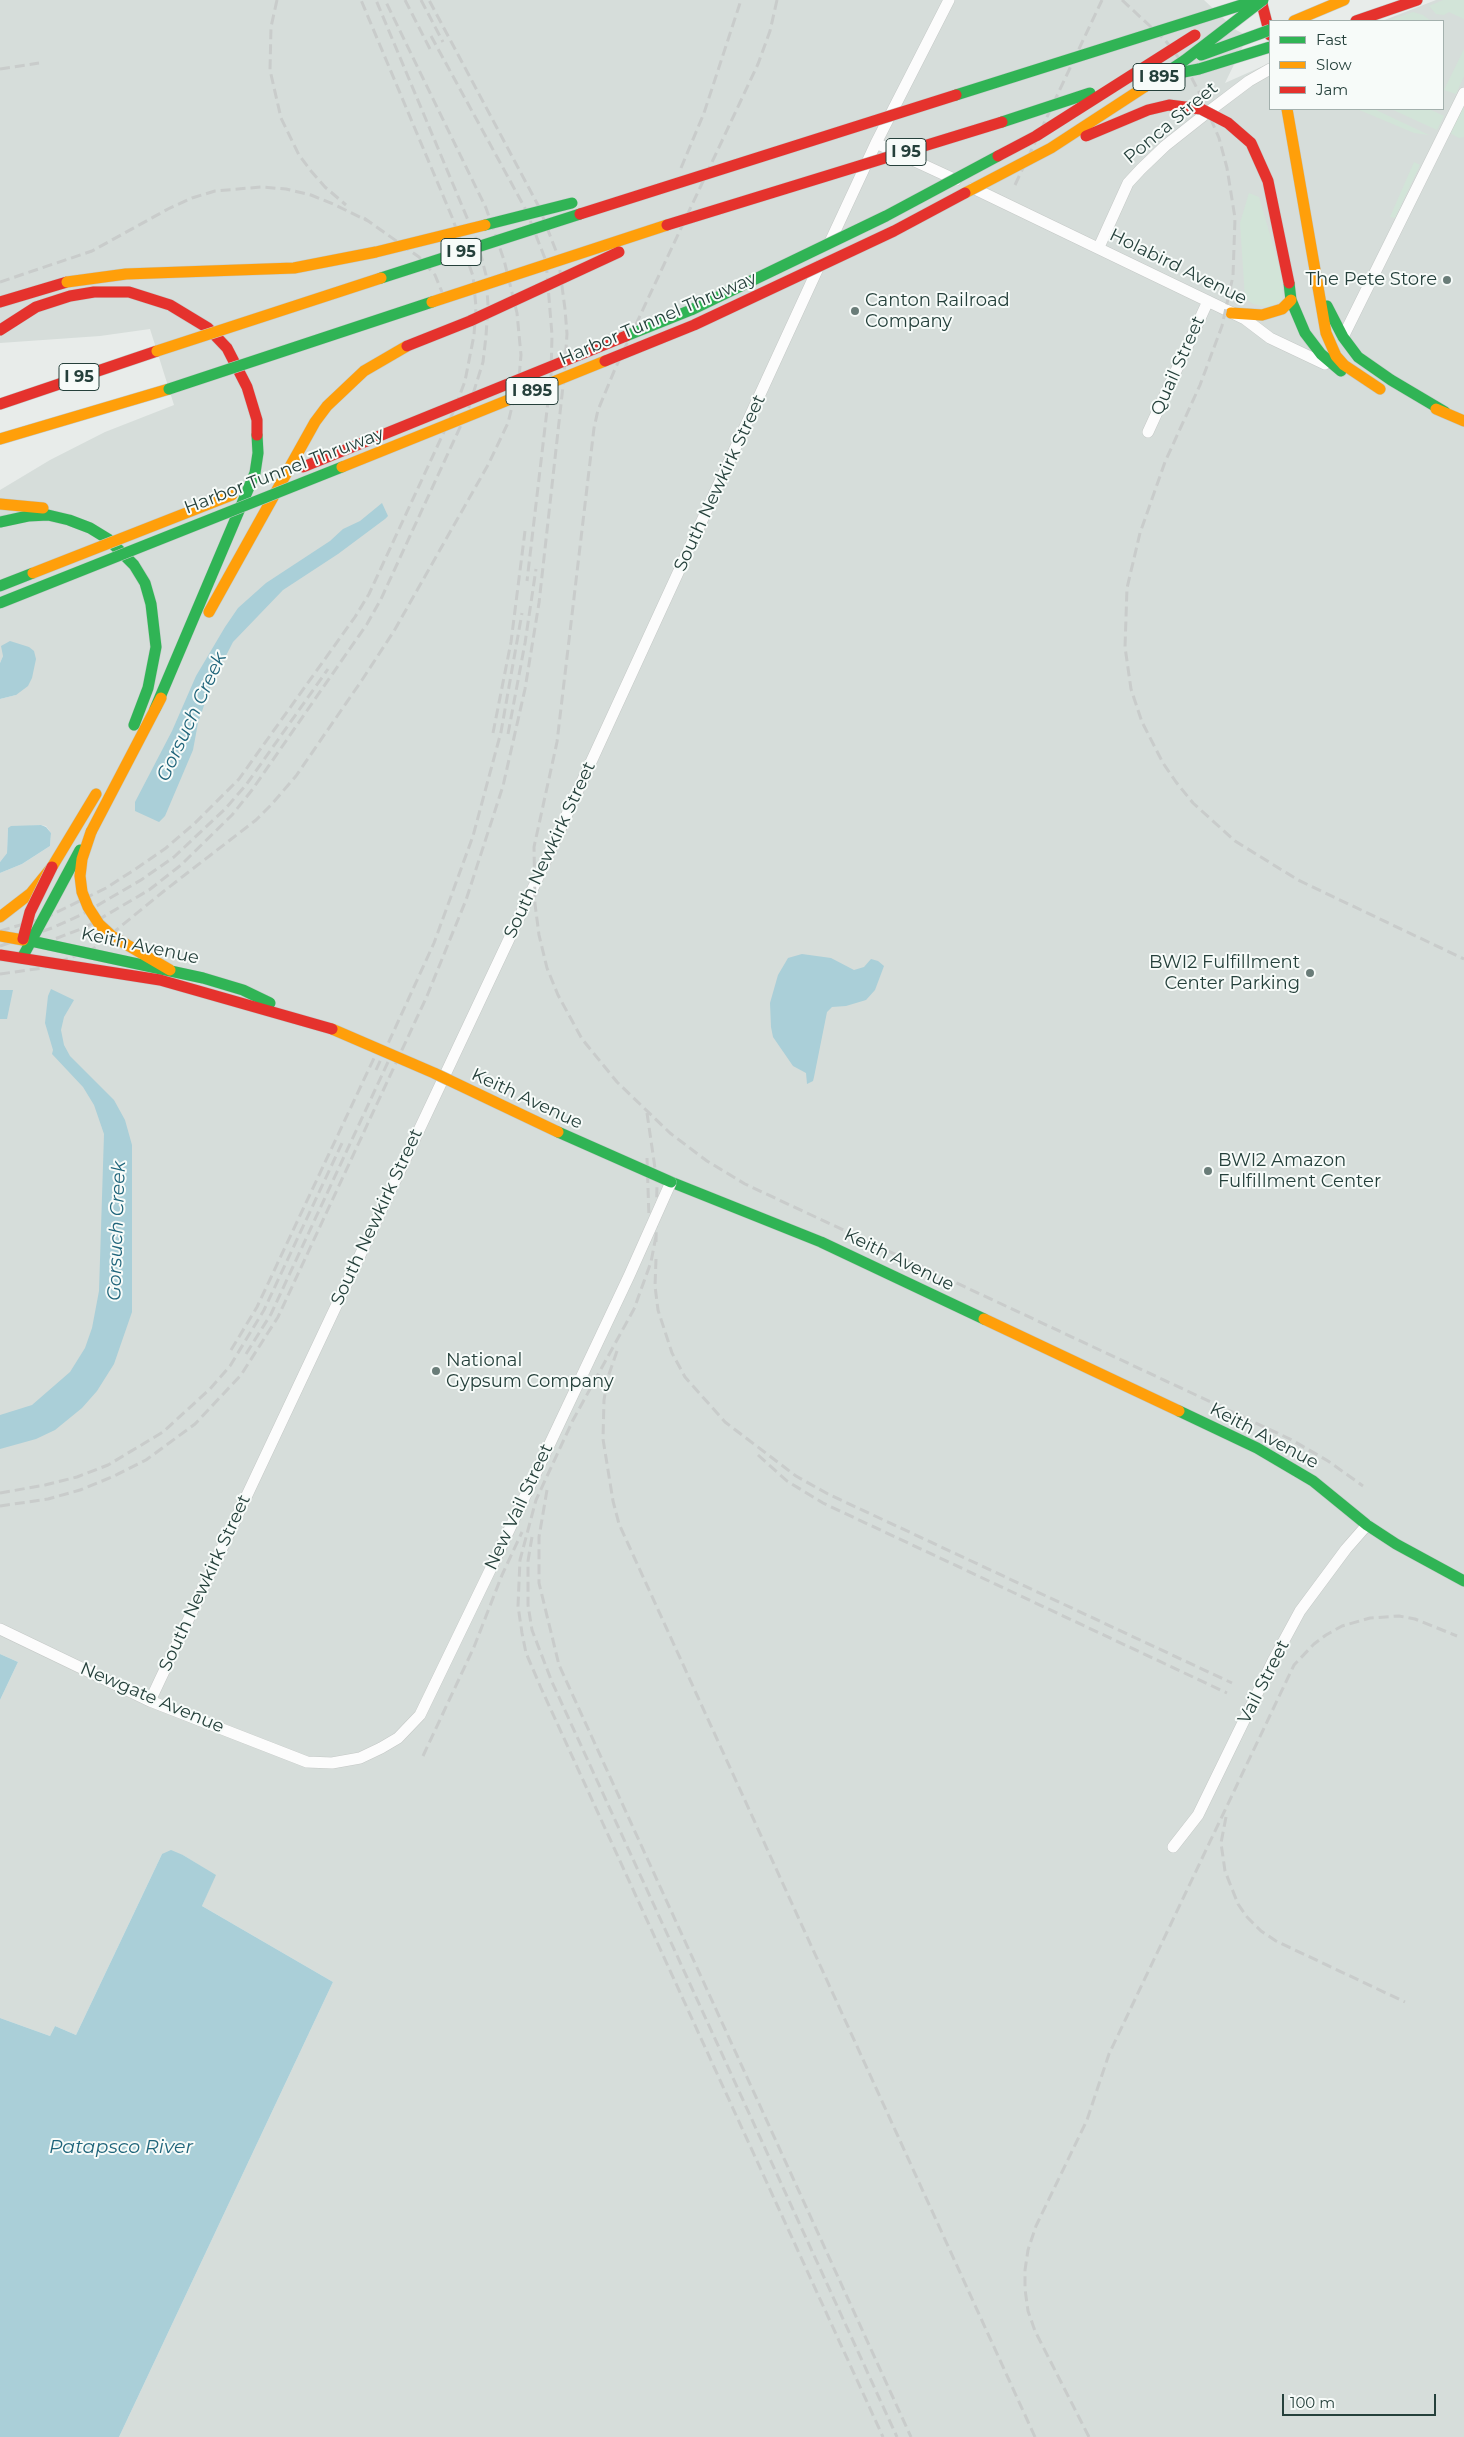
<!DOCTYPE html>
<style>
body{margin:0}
#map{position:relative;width:1464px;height:2437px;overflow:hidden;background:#e8ecea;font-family:Montserrat,sans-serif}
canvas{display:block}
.legend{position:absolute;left:1269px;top:20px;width:175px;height:90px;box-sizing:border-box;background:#f7fbf9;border:1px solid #a3b0ad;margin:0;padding:6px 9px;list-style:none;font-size:15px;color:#25403b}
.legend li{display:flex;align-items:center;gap:10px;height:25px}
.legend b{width:25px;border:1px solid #a3b0ad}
.scale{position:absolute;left:1282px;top:2394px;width:154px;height:22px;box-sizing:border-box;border:2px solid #25403b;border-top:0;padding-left:6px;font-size:15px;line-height:18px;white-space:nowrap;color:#25403b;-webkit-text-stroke:4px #f7fbf9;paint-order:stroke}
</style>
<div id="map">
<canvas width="1464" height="2437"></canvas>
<ul class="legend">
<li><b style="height:6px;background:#30b455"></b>Fast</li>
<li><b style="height:6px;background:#ff9f0a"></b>Slow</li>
<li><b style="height:6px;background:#e5322d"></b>Jam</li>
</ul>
<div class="scale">100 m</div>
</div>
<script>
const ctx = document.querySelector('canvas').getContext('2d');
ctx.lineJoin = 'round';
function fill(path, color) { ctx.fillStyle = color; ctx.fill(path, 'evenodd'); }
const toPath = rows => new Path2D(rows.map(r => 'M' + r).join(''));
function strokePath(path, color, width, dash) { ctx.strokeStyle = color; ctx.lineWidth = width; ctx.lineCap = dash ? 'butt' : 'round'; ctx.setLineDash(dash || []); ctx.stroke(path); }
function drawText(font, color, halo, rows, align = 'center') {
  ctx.font = font + ' Montserrat,sans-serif'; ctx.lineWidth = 4; ctx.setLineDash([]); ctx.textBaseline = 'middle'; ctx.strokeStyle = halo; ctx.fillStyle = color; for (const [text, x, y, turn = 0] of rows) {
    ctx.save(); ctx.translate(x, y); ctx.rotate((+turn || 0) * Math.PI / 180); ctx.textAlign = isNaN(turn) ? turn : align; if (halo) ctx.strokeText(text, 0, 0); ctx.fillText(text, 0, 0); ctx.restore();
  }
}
const built = toPath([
 [0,0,1204,0,1236,30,1248,36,1225,83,1270,63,1270,109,1443,109,1443,21,1382,21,1436,0,1464,0,1464,2437,119,2437,333,1982,202,1906,215,1875,183,1855,162,1854,76,2035,55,2026,50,2036,0,2018,0,1700,18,1662,0,1654,0,873,22,864,50,846,51,833,46,826,41,825,8,828,7,853,0,862,0,699,16,695,3,656,0,663,0,490,50,460,105,432,174,405,150,329,100,336,0,343]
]);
const green = toPath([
 [1443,0,1464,0,1464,19,1449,12,1444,15,1436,14,1429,6],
 [1413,12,1423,15,1431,21,1387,21],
 [1464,49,1464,76,1456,94,1444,90],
 [1464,103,1464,137,1459,138,1450,133],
 [1357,109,1374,109,1429,135,1414,133],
 [1391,109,1429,109,1444,116,1437,130],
 [1414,162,1420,165,1395,218,1390,217],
 [1249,193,1259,197,1283,280,1282,300,1270,308,1253,304,1245,298,1240,223]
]);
const water = toPath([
 [382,503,388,516,385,519,338,554,283,590,233,642,211,685,198,723,193,750,165,816,159,822,135,811,135,802,172,731,196,676,225,627,238,608,266,583,330,541,343,529,360,521],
 [10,641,29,647,34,651,36,659,32,678,28,686,16,695,0,699,0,663,3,656,1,646],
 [41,825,46,827,51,833,50,846,22,864,0,873,0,862,7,853,8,828,11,826],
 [802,954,831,958,854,970,864,967,871,959,878,961,884,966,875,990,866,1000,846,1006,832,1007,827,1012,814,1077,813,1081,807,1084,806,1073,793,1066,773,1037,771,1027,770,1003,778,975,788,958],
 [51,989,74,1000,64,1017,61,1030,64,1045,70,1056,114,1100,125,1120,132,1145,132,1312,114,1364,97,1391,82,1408,55,1430,36,1439,0,1449,0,1415,32,1405,70,1372,85,1348,92,1328,99,1291,104,1134,94,1105,83,1087,52,1054,53,1050,45,1023,48,996],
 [0,990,13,990,7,1019,0,1019],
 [0,1654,18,1662,0,1700],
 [171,1850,183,1855,216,1875,202,1906,333,1982,119,2437,0,2437,0,2018,50,2036,55,2026,76,2035,162,1854]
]);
const street = toPath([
 [876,143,956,180],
 [973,188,1245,319,1270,338,1325,364],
 [830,242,876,143,949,0],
 [1099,247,1128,183,1141,169,1165,146,1208,112,1249,81,1270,69],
 [1343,337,1464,93],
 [1148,432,1208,301],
 [0,1629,150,1701,307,1762,332,1763,360,1758,381,1748,398,1738,420,1715,493,1564],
 [150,1701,534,886,819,266],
 [1173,1847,1198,1815,1274,1659,1300,1611,1346,1549,1367,1525]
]);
const fast = toPath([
 [1289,283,1291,300,1305,333,1321,354,1341,371],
 [1327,306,1343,337,1358,357,1391,380,1445,412],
 [0,522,28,516,48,515,69,520,90,528,108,539,134,565,145,583,151,604,156,647,148,688,134,725],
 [0,586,33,573],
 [155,709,255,473,258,453,257,435],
 [671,1182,821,1242,984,1319],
 [1179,1411,1257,1448,1313,1481,1367,1525,1396,1544,1464,1581]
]);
const slow = toPath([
 [1294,21,1344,0],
 [1287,109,1326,333,1336,356,1344,365,1380,389],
 [1231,313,1262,315,1282,309,1291,300],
 [1436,409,1464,421],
 [0,439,169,389],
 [0,504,43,508],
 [209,612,315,422,327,406,364,371,407,346],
 [91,832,161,698],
 [0,917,31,893,52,867,96,794],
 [984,1319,1179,1411]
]);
const jam = toPath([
 [1261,0,1270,35],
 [1356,21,1417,0],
 [0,302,67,282],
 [0,330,36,307,70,296,94,292,129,292,170,305,208,328,227,348,247,387,257,420,257,435],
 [0,404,157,351]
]);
const rail = toPath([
 [277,0,271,27,270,70,281,118,299,155,311,171,325,187,346,205],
 [405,0,430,49],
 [421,0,443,42],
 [777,0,770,31,758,64,615,369,598,410,594,428,557,742,534,847,535,904,539,935,547,968,558,995,582,1039,617,1082,670,1133,707,1161,745,1184,1290,1439,1328,1461,1363,1486],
 [1122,0,1165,40,1187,69,1200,94,1219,138,1227,168,1235,218,1233,276,1222,326,1200,385,1165,462,1140,533,1127,588,1125,647,1131,689,1142,722,1163,763,1176,782,1193,803,1235,841,1298,880,1464,959],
 [431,36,526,210,546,261,552,335,551,376,527,581],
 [0,69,39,63],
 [681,168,704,113,741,0],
 [1015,185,1102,0],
 [364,218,419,257,435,275,442,292],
 [0,282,92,251,168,209,192,198,215,191,261,187,286,189,311,195,333,204,370,222],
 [493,733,511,642,525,531],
 [508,734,525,643,536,569],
 [0,931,47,917,106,888,134,870,166,848,194,824,239,779,355,617,369,594,455,408,465,381,474,335,476,307,473,276,452,217,361,0],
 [0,946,52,928,81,915,141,880,174,857,225,809,246,785,328,669],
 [0,960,86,927,149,890,181,865,232,815,252,790,367,624,381,599,468,410,483,362,486,336,488,305,486,275,478,244,376,0],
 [0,974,43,968,93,949,164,891,256,820,271,805,296,776,362,680,394,631,488,465,508,423,519,378,521,355,517,313,504,260,486,208,385,0],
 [376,1070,434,943,473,836,501,732,522,613],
 [647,1113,657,1182,656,1242],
 [647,1158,649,1218],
 [656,1236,651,1262,634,1309,573,1420,536,1500,520,1560,518,1606,522,1633,526,1653,541,1688,883,2437],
 [656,1259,655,1286,658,1310,672,1353,685,1377,725,1422,796,1476,828,1494,1232,1683],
 [231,1350,257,1307,375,1056],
 [617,1351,608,1377,604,1400,603,1439,613,1501,619,1524,1035,2437],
 [246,1354,271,1314,388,1062],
 [758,1455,787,1481,823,1503,1227,1693],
 [547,1490,539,1537,539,1583,559,1665,911,2437],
 [0,1493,45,1485,77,1477,108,1465,163,1432,210,1389,230,1366,264,1310,343,1141],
 [0,1506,48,1499,80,1490,112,1477,146,1460,195,1424,241,1375,278,1317,427,996,466,900,503,786,525,689,539,603,564,377,567,334,565,309,558,256,539,207,429,0],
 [532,1537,528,1561,528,1605,532,1630,552,1682,897,2437],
 [423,1756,474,1647,502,1575,522,1532],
 [1226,1817,1221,1843,1225,1871,1238,1904,1247,1917,1261,1931,1276,1941,1405,2002],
 [1089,2437,1035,2331,1028,2311,1025,2289,1025,2270,1028,2250,1036,2226,1087,2120,1109,2054,1294,1665,1314,1644,1326,1635,1342,1626,1370,1618,1399,1616,1415,1619,1457,1636]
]);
const streetBridge = toPath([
 [493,1564,629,1276,671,1182]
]);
const fastBridge = toPath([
 [1201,55,1270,30],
 [1168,75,1199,69,1270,47],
 [1146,86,1185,60,1263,0],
 [956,95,1251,2],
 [1002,122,1090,93],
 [485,225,572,203],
 [381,278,580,214],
 [626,336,691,310,886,216,998,156],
 [169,389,432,302],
 [0,603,342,467],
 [31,941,203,978,243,990,270,1003],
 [22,958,80,850],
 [558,1132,671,1182]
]);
const slowBridge = toPath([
 [965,193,1051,148,1146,86],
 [67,282,126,274,294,268,376,252,485,225],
 [432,302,667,225],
 [157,351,381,278],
 [342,467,605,361],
 [33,573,232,495],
 [91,832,82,859,80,876,82,892,88,907,99,924,112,936,170,970],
 [0,936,23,940],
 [332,1029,434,1073,558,1132]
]);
const jamBridge = toPath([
 [1086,136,1148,110,1169,105,1201,109,1228,123,1251,143,1268,181,1289,283],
 [998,156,1036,136,1195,35],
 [580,214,956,95],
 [667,225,1002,122],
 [407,346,470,321,619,252],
 [605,361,694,325,894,231,965,193],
 [303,467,626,336],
 [23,939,30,912,52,867],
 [0,955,160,980,332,1029]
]);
const markers = [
 [1447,280,5,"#697c78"],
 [855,311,5,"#697c78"],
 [1310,973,5,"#697c78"],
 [1208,1171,5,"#697c78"],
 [436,1371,5,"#697c78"]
];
const shields = [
 [1159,77,52],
 [906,152,40],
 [461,252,40],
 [79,377,40],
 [532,391,52]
];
const shieldNames = [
 ["I 895",1159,77],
 ["I 95",906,152],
 ["I 95",461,252],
 ["I 95",79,377],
 ["I 895",532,391]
];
const streetNames = [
 ["Ponca Street",1171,123,-40],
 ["Holabird Avenue",1178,267,26],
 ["Harbor Tunnel Thruway",658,319,-23],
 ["Quail Street",1178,366,-66],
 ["Harbor Tunnel Thruway",284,471,-21],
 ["South Newkirk Street",720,483,-65],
 ["South Newkirk Street",550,850,-65],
 ["Keith Avenue",140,946,12],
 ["Keith Avenue",527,1099,25],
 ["South Newkirk Street",377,1217,-65],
 ["Keith Avenue",899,1260,26],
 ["Keith Avenue",1264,1436,28],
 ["New Vail Street",519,1507,-65],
 ["South Newkirk Street",205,1583,-65],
 ["Vail Street",1264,1682,-63],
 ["Newgate Avenue",152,1698,23]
];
const poiNames = [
 ["The Pete Store",1437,280,"right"],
 ["Canton Railroad",865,301],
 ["Company",865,322],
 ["BWI2 Fulfillment",1300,963,"right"],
 ["Center Parking",1300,984,"right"],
 ["BWI2 Amazon",1218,1161],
 ["Fulfillment Center",1218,1182],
 ["National",446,1361],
 ["Gypsum Company",446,1382]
];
const waterNames = [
 ["Gorsuch Creek",192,717,-65],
 ["Gorsuch Creek",117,1231,-88],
 ["Patapsco River",121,2147]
];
fill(built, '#d6ddda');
fill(green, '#d2e4d8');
fill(water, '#aacfd8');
strokePath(street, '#c5c9c7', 12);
strokePath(fast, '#c3cac8', 12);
strokePath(slow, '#c3cac8', 12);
strokePath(jam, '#c3cac8', 12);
strokePath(street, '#fcfcfc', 11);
strokePath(fast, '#30b455', 11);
strokePath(slow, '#ff9f0a', 11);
strokePath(jam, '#e5322d', 11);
strokePath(rail, '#c9cccb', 3, [10, 5]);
strokePath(streetBridge, '#c5c9c7', 12, []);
strokePath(fastBridge, '#c3cac9', 12, []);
strokePath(slowBridge, '#c3cac9', 12, []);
strokePath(jamBridge, '#c3cac9', 12, []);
strokePath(streetBridge, '#fcfcfc', 11);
strokePath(fastBridge, '#30b455', 11);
strokePath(slowBridge, '#ff9f0a', 11);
strokePath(jamBridge, '#e5322d', 11);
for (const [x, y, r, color] of markers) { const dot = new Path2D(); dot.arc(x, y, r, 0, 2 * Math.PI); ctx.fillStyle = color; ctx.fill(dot); strokePath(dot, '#f7fbf9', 2); }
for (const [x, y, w] of shields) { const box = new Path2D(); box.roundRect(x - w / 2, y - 13.5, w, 27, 4); ctx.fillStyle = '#f7fbf9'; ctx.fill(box); strokePath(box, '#25403b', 1); }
drawText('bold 16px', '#25403b', null, shieldNames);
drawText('18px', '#25403b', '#f7fbf9', streetNames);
drawText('18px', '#25403b', '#f7fbf9', poiNames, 'left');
drawText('italic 19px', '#20657b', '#f7fbf9', waterNames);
</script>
